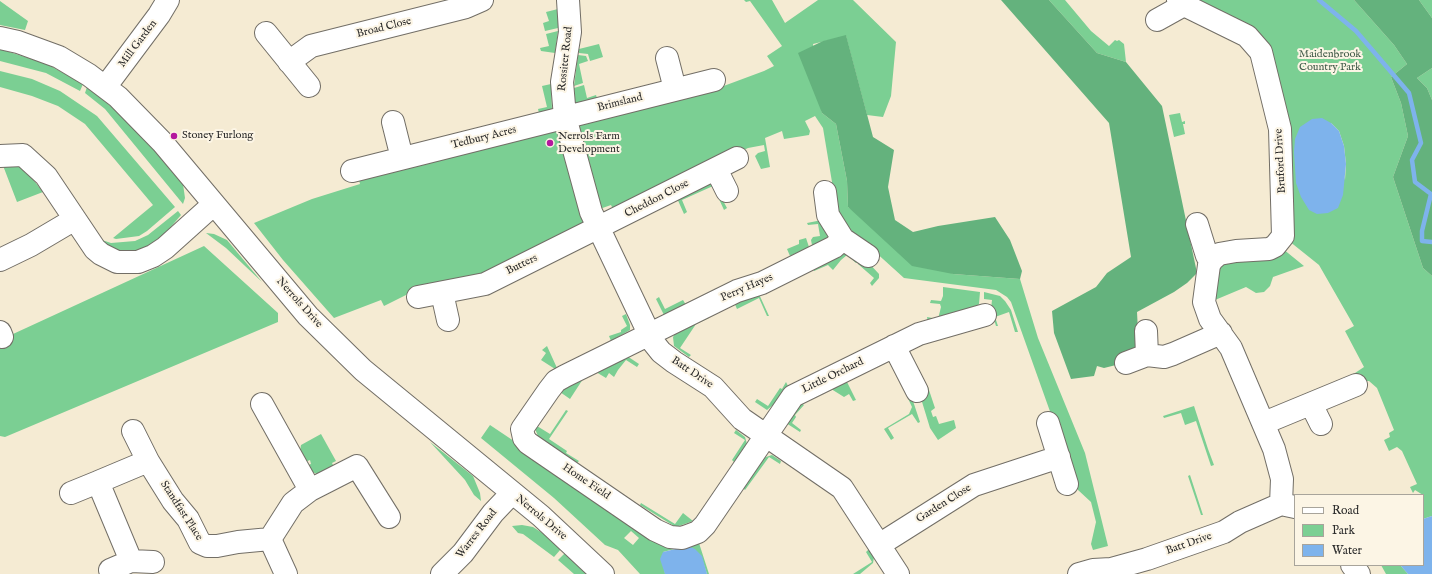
<!DOCTYPE html>
<style>
body{margin:0}
#map{position:relative;width:1432px;height:574px;overflow:hidden;background:#f5ebd3;font-family:"IM FELL English",serif}
canvas{display:block}
.legend{position:absolute;left:1294px;top:494px;width:130px;height:72px;box-sizing:border-box;background:#fcf5e5;border:1px solid #a8a49b;margin:0;padding:5px 7px;list-style:none;font-size:12px;color:#2b2b2b}
.legend li{display:flex;align-items:center;gap:8px;height:20px}
.legend b{width:20px;border:1px solid #a8a49b}
</style>
<div id="map">
<canvas width="1432" height="574"></canvas>
<ul class="legend">
<li><b style="height:5px;background:#fff"></b>Road</li>
<li><b style="height:11px;background:#7bcf93"></b>Park</li>
<li><b style="height:11px;background:#7eb3ec"></b>Water</li>
</ul>
</div>
<script>
const ctx = document.querySelector('canvas').getContext('2d');
ctx.lineJoin = 'round';
function fill(path, color) { ctx.fillStyle = color; ctx.fill(path, 'evenodd'); }
const toPath = rows => new Path2D(rows.map(r => 'M' + r).join(''));
function strokePath(path, color, width, dash) { ctx.strokeStyle = color; ctx.lineWidth = width; ctx.lineCap = dash ? 'butt' : 'round'; ctx.setLineDash(dash || []); ctx.stroke(path); }
function drawText(font, color, halo, rows, align = 'center') {
  ctx.font = font + ' "IM FELL English",serif'; ctx.lineWidth = 4; ctx.setLineDash([]); ctx.textBaseline = 'middle'; ctx.strokeStyle = halo; ctx.fillStyle = color; for (const [text, x, y, turn = 0] of rows) {
    ctx.save(); ctx.translate(x, y); ctx.rotate((+turn || 0) * Math.PI / 180); ctx.textAlign = isNaN(turn) ? turn : align; if (halo) ctx.strokeText(text, 0, 0); ctx.fillText(text, 0, 0); ctx.restore();
  }
}
const green = toPath([
 [744,0,772,0,785,23,818,0,853,0,896,42,891,96,883,117,867,115,846,36,813,44,822,113,836,124,847,181,848,207,953,274,1020,279,1038,338,1085,453,1108,546,1093,550,1091,544,1096,522,1091,502,1078,490,1011,302,1007,297,996,290,904,278,841,221,837,212,823,128,815,116,805,121,810,131,809,135,784,139,782,131,765,138,770,167,761,169,755,156,758,153,765,151,764,145,748,148,615,213,611,205,591,212,586,228,482,278,408,294,384,306,381,300,334,318,283,260,254,223,312,199,360,184,358,176,721,87,764,71,774,66,767,56,782,46,750,1,746,2],
 [1049,0,1065,0,1091,31,1109,46,1115,40,1117,41,1119,40,1124,44,1126,62,1097,53],
 [1191,0,1354,0,1394,45,1407,64,1391,77,1401,103,1408,136,1393,177,1423,268,1432,276,1432,516,1423,519,1423,495,1415,490,1413,493,1410,487,1417,484,1402,451,1397,447,1389,451,1384,440,1390,437,1389,433,1394,430,1377,388,1369,381,1363,381,1352,375,1364,367,1345,331,1354,326,1319,265,1289,241,1270,61],
 [1331,123,1339,131,1344,146,1346,164,1345,180],
 [1419,0,1432,0,1432,18],
 [0,1,28,21,25,30,0,25],
 [558,9,558,28,545,31,543,23,549,21,546,12],
 [558,31,555,53,541,51,540,48,549,46,546,34],
 [599,44,603,57,590,61,588,54,579,53,579,49],
 [0,49,47,64,83,84,80,91,46,73,0,61],
 [578,55,586,56,588,61,579,64,583,83,574,86],
 [1432,68,1432,100,1427,88,1417,78],
 [0,71,32,79,60,91,97,116,175,207,147,231,139,236,116,239,113,238,153,205,85,124,58,106,32,96,0,87],
 [551,84,552,110,539,113,538,109,547,107,542,86],
 [584,85,587,98,596,95,597,98,575,104,574,88],
 [87,87,129,121,171,169,183,184,185,198,183,204,105,109,85,93],
 [1180,113,1182,122,1185,121,1185,124,1183,124,1185,134,1174,137,1169,115],
 [2,163,21,165,21,168,28,173,43,192,17,202],
 [709,182,715,186,727,208,724,210,713,186,682,200,687,212,684,214,676,196],
 [178,211,181,215,154,247,121,255,96,238,111,243,135,241,148,235],
 [822,220,828,235,828,239,813,250,811,240,813,237,820,236,818,224,808,225,807,223],
 [206,233,214,234,227,240,262,282,226,248],
 [806,238,809,247,790,256,787,249,799,244,799,240],
 [204,246,278,313,278,322,5,437,0,436,0,340],
 [1283,249,1304,266,1273,277,1270,286,1264,292,1256,293,1246,287,1215,300,1218,264],
 [843,252,859,261,856,263,847,255,841,260,833,270,828,265,814,271,811,266],
 [866,260,879,274,879,278,872,286,870,283,874,278,858,264],
 [943,287,980,292,979,304,977,307,928,323,927,317,938,319,941,307,940,304,930,303,931,300,941,301,943,296],
 [758,292,769,316,767,316,759,298,737,309,733,300],
 [984,292,1000,296,1005,301,1011,310,1018,332,1015,332,1009,312,995,317,998,326,996,326,991,309,992,300,984,299],
 [659,297,665,309,683,300,686,305,664,315,656,299],
 [707,313,709,318,696,324,680,348,691,355,689,357,674,346,673,337,675,334],
 [626,314,630,325,630,330,611,341,609,336,621,332,621,330,627,326,622,316],
 [547,346,557,368,555,369,541,360,546,353,542,350],
 [627,356,639,364,637,367,626,360,618,370,614,377,609,373,606,378,596,372],
 [889,358,911,395,920,422,918,423,912,414,888,428,894,438,891,440,884,429,909,414,912,407],
 [845,378,856,400,853,401,849,394,844,397,828,387],
 [583,379,570,399,560,392,567,386],
 [786,382,790,390,777,406,774,404,767,410,755,402,757,399,768,406,780,388,782,389],
 [928,387,935,408,931,411,933,417,936,416,939,424,954,420,956,428,938,440,930,428,919,392],
 [801,403,804,405,795,415,796,417,792,423,801,430,800,432,786,423],
 [1194,406,1208,449,1214,465,1211,466,1196,421,1185,425,1181,413,1164,418,1163,416],
 [566,410,568,411,549,439,567,451,566,453,579,461,577,463,538,436,535,429,537,426,550,434],
 [490,425,572,480,698,540,709,574,707,574,701,556,678,548,663,552,665,574,640,574,618,550,605,545,554,498,481,438],
 [631,531,639,538,633,545,624,538],
 [736,430,745,437,747,444,734,462,732,460,745,440,734,433],
 [321,434,336,461,332,463,334,467,320,475,312,472,308,465,311,464,310,460,305,462,300,451,301,445],
 [430,442,473,476,480,493,481,501,474,495,465,480],
 [772,455,781,461,780,464,769,457,745,490,743,488,763,458],
 [1190,475,1203,515,1201,515,1188,476],
 [641,503,675,524,683,513,693,521,679,526,674,526,640,505],
 [522,525,533,527,547,536,561,549,554,557,523,534,518,533,512,526],
 [869,549,874,557,873,563,860,574,853,574,872,562,866,552],
 [565,553,588,574,574,574,558,560],
 [1381,565,1400,565,1408,574,1386,574]
]);
const forest = toPath([
 [1001,0,1049,0,1097,53,1126,62,1162,106,1197,273,1187,283,1174,292,1137,312,1139,350,1116,365,1104,368,1097,366,1094,376,1071,379,1054,333,1052,311,1096,287,1107,273,1131,257,1109,123],
 [1354,0,1419,0,1432,18,1432,68,1417,78,1427,88,1432,100,1432,276,1423,268,1393,177,1408,136,1401,103,1391,77,1407,64,1394,45],
 [846,35,873,137,894,150,888,187,895,220,913,232,938,226,995,217,1010,240,1022,271,1020,279,953,274,912,266,848,207,847,181,836,124,822,113,798,53,823,41]
]);
const water = toPath([
 [1322,118,1331,123,1339,131,1344,146,1346,164,1343,195,1338,208,1328,213,1317,214,1309,210,1301,197,1296,183,1294,152,1295,139,1300,127,1312,119],
 [1432,516,1432,574,1408,574,1400,565,1423,565,1423,519],
 [688,546,695,549,702,556,707,574,665,574,660,559,663,552]
]);
const stream = toPath([
 [1319,0,1356,31,1409,93,1421,143,1412,160,1415,182,1431,194,1422,231,1422,241,1432,242]
]);
const minor = toPath([
 [568,0,570,32,562,82,565,117,591,212,653,342,661,352,674,362,713,387,742,419,842,488,898,574],
 [1178,0,1184,5,1247,36,1261,52,1280,129,1283,236,1275,246,1269,249,1236,251,1219,254,1212,260,1209,265,1204,302,1210,319,1231,348,1274,449,1282,479,1281,504],
 [1157,20,1184,5],
 [266,33,309,86],
 [0,38,18,42,59,57,89,75,118,97,162,142,308,316,363,370,541,516,603,574],
 [667,58,675,89],
 [289,62,311,46,466,7,482,0],
 [106,86,159,15,168,0],
 [393,122,402,158],
 [0,156,23,155,46,176,95,249,101,254,117,262,138,262,153,256,165,248,214,204],
 [716,169,727,191],
 [352,171,714,80],
 [825,192,828,215,843,239,834,247,762,283,737,291,565,376,556,381,549,390,522,429,524,438,528,443,655,530,670,537,682,538,698,532,705,525,793,396,919,334,985,315],
 [1197,224,1207,256,1212,260],
 [843,239,868,256],
 [0,260,31,245,75,219],
 [442,293,448,320],
 [418,297,485,284,737,158],
 [1146,331,1147,355],
 [0,332,2,337],
 [894,346,917,391],
 [1126,363,1147,355,1164,357,1173,354,1221,333],
 [262,404,310,490],
 [1311,404,1321,424],
 [1048,423,1067,484],
 [1264,423,1356,385],
 [133,431,148,461],
 [71,493,98,482],
 [270,539,293,503,310,490,357,466,389,517],
 [879,545,974,485,1059,457],
 [131,561,153,562],
 [1352,565,1359,574],
 [110,570,131,561,98,482,148,461,173,501,188,519,200,543,207,546,217,546,238,542,270,539,286,574],
 [442,574,463,553,493,513,512,493],
 [1079,574,1093,570,1111,569,1147,559,1224,532,1240,522,1281,504,1295,507]
]);
const markers = [
 [174,136,4,"#b5179e"],
 [550,143,4,"#b5179e"]
];
const streetNames = [
 ["Broad Close",384,28,-14],
 ["Mill Garden",138,44,-53],
 ["Rossiter Road",566,59,-84],
 ["Brimsland",620,103,-14],
 ["Tedbury Acres",484,138,-14],
 ["Bruford Drive",1281,161,-93],
 ["Cheddon Close",657,199,-27],
 ["Butters",522,265,-26],
 ["Perry Hayes",747,288,-23],
 ["Nerrols Drive",299,303,48],
 ["Batt Drive",692,373,34],
 ["Little Orchard",833,376,-26],
 ["Home Field",586,482,34],
 ["Garden Close",944,504,-32],
 ["Standfast Place",181,511,57],
 ["Nerrols Drive",541,518,40],
 ["Warres Road",477,534,-52],
 ["Batt Drive",1189,544,-19]
];
const parkNames = [
 ["Maidenbrook",1330,55],
 ["Country Park",1330,68]
];
const poiNames = [
 ["Stoney Furlong",182,136],
 ["Nerrols Farm",558,137],
 ["Development",558,150]
];
fill(green, '#7bcf93');
fill(forest, '#64b27d');
fill(water, '#7eb3ec');
strokePath(stream, '#7eb3ec', 4.5);
strokePath(minor, '#726e66', 24);
strokePath(minor, '#fff', 22);
for (const [x, y, r, color] of markers) { const dot = new Path2D(); dot.arc(x, y, r, 0, 2 * Math.PI); ctx.fillStyle = color; ctx.fill(dot); strokePath(dot, '#fcf5e5', 1.5); }
drawText('11px', '#2b2b2b', '#fcf5e5', streetNames);
drawText('11px', '#435c4a', '#fcf5e5', parkNames);
drawText('11px', '#2b2b2b', '#fcf5e5', poiNames, 'left');
</script>
